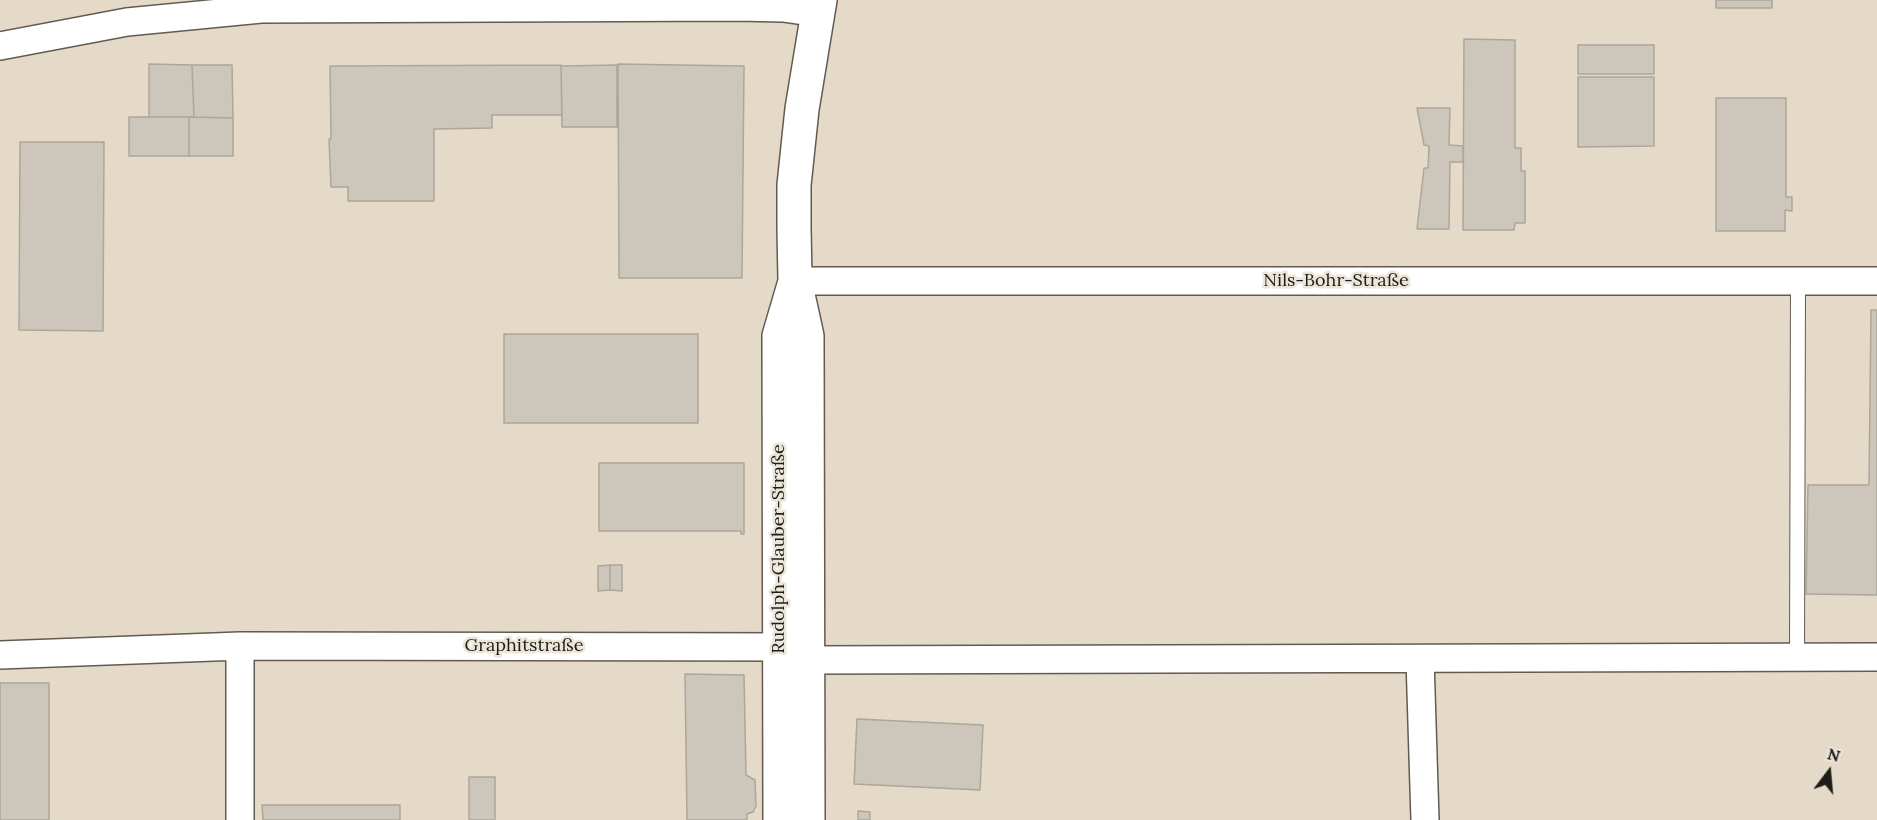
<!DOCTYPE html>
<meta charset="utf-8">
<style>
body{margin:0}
#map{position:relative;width:1877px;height:820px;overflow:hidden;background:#ece5da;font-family:Lora,serif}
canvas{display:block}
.north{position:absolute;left:1799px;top:742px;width:60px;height:60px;-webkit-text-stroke:4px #ece5da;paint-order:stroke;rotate:16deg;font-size:16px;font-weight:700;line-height:24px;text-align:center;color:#1f1d19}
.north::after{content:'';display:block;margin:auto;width:21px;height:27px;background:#1f1d19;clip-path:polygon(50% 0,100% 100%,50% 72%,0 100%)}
</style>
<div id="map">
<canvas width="1877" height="820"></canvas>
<div class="north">N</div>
</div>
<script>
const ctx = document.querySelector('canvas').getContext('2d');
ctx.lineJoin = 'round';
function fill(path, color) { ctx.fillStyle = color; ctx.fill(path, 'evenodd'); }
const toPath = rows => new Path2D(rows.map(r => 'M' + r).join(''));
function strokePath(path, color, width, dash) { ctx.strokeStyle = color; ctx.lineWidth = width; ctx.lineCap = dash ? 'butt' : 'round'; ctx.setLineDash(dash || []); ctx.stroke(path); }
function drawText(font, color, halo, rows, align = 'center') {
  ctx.font = font + ' Lora,serif'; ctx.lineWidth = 5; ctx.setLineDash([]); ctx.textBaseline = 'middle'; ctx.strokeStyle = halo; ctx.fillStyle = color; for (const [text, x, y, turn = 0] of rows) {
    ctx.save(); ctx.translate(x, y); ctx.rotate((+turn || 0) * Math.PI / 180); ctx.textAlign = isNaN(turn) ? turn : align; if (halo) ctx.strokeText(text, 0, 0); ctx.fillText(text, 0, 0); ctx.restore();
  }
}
const built = toPath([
 [0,0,1877,0,1877,820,0,820]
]);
const building = toPath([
 [1716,0,1772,0,1772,8,1716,8,1716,0],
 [1464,39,1515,40,1515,148,1521,148,1521,171,1525,171,1525,223,1515,223,1514,230,1463,230,1464,39],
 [1578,45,1654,45,1654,74,1578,74,1578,45],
 [149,64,192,65,194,117,149,117,149,64],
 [618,64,744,66,742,278,619,278,618,64],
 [192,65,232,65,233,118,194,117,192,65],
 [561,65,562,115,492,115,492,128,434,129,434,201,348,201,348,187,331,187,329,139,331,139,330,66,561,65],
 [617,65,617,127,562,127,561,66,617,65],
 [1578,77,1654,77,1654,146,1578,147,1578,77],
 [1716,98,1786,98,1786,197,1792,197,1792,211,1785,210,1785,231,1716,231,1716,98],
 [1417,108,1450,108,1449,145,1463,146,1463,162,1450,162,1449,229,1417,229,1424,168,1428,168,1429,146,1424,145,1417,108],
 [129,117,189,117,189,156,129,156,129,117],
 [189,117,233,118,233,156,189,156,189,117],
 [20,142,104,142,103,331,19,330,20,142],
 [1871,310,1877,310,1877,595,1806,594,1808,485,1869,485,1871,310],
 [504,334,698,334,698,423,504,423,504,334],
 [599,463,744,463,744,534,741,534,741,531,599,531,599,463],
 [610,565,622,565,622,591,610,590,610,565],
 [610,565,610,590,598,591,598,566,610,565],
 [685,674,744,675,746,775,755,780,756,806,753,812,747,814,747,820,687,820,685,674],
 [0,683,49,683,49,820,0,820,0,683],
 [857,719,983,725,980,790,854,784,857,719],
 [469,777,495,777,495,820,469,820,469,777],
 [262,805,400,805,400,820,263,820,262,805],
 [858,811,870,812,870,820,858,820,858,811]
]);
const service = toPath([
 [1797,657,1798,282]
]);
const minor = toPath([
 [0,46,127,22,261,9,738,7,783,8,818,13],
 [795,281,1877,281],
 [0,655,240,646,800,647],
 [1420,659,1425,820],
 [808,660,1877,657],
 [240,820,240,646]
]);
const tertiary = toPath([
 [780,820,779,336,794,285],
 [808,820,807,336,795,281,794,228,794,185,802,109,820,0]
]);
const streetNames = [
 ["Nils-Bohr-Straße",1336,281],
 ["Rudolph-Glauber-Straße",779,549,-90],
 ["Graphitstraße",524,646]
];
fill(built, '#e5dac8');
fill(building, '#ccc6bb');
strokePath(building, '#aca69b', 1.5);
strokePath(service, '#615b52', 16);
strokePath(minor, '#615b52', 30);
strokePath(tertiary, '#615b52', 36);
strokePath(service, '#fff', 14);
strokePath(minor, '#fff', 27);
strokePath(tertiary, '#fff', 33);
drawText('18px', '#1f1d19', '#ece5da', streetNames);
</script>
